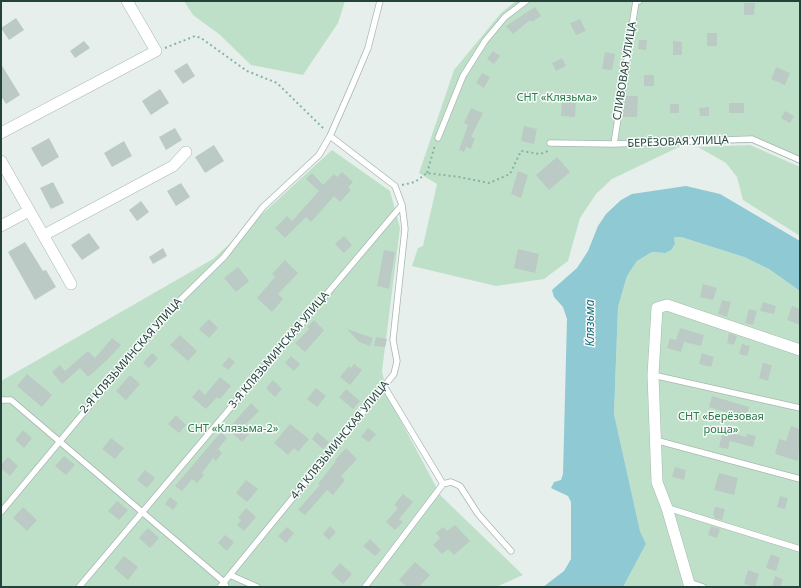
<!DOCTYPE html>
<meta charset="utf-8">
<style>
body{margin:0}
#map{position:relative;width:801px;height:588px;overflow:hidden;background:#e6efeb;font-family:"Noto Sans",sans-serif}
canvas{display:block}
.frame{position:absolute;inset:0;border:2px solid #24423a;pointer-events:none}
</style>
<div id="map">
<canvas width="801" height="588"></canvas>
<div class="frame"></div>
</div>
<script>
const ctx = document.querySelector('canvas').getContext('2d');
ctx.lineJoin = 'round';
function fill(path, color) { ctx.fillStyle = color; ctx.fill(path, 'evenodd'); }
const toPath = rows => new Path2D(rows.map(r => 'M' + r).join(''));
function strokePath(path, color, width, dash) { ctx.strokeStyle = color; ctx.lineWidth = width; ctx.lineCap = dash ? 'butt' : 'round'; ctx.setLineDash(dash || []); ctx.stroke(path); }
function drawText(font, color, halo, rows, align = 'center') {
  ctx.font = font + ' "Noto Sans",sans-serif'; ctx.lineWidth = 3; ctx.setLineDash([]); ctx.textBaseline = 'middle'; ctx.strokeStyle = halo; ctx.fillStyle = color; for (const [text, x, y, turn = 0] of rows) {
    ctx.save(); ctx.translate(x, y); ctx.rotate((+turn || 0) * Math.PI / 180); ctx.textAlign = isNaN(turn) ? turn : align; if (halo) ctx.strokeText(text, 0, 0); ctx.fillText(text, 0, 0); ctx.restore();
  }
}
const green = toPath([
 [184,1,345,1,338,23,303,75,251,65,219,34,193,15],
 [516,1,800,1,800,164,752,143,683,145,612,179,596,194,580,218,568,261,544,279,496,286,412,266,418,248,423,246,437,184,419,173,454,70,501,13],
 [750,145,800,167,800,236,743,200,737,177,726,163,698,147],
 [332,150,390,191,400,228,382,371,387,395,441,496,523,575,496,587,1,587,1,381,213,259],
 [674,237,681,237,744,257,769,269,800,291,800,587,623,587,646,544,640,531,614,414,618,307,627,276,637,261,652,252,665,253,675,244]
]);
const water = toPath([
 [686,186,720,194,800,241,800,291,769,269,744,257,681,237,674,237,675,244,671,250,665,253,652,252,637,261,627,276,618,307,614,414,640,531,646,544,623,587,543,587,564,571,571,559,571,502,568,496,551,488,554,482,561,480,563,474,567,319,563,307,554,297,552,290,577,268,588,251,598,226,606,214,621,200,632,194]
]);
const building = toPath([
 [744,3,755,3,754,15,744,15],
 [535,7,541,16,532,22,530,20,513,34,506,26],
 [16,18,24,30,9,40,1,28],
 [580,19,586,31,576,35,570,23],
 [707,33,717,33,717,46,707,46],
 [639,40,647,40,646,50,638,49],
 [84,41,90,48,75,58,70,51],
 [673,41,682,42,682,55,673,55],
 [493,51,500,56,494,64,487,59],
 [605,52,615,54,612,70,602,69],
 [562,58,566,66,556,71,552,63],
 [187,63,195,76,183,84,174,71],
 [1,64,20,95,6,104,1,96],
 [776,67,790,73,785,85,771,79],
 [482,73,490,77,484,88,476,83],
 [644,75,654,75,654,86,644,86],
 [160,89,169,103,151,115,142,101],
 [626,96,638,96,637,117,622,117],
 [562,100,576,101,575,117,561,116],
 [729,103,744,103,744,113,729,113],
 [670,104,679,104,679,113,670,113],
 [709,107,709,116,700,116,699,108],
 [471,108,483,113,471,137,475,138,471,149,466,147,464,152,459,150,468,125,464,123],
 [785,111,794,116,790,123,781,118],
 [524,126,537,129,534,144,521,141],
 [175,128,182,140,166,150,159,137],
 [49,138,59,157,42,167,31,148],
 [124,141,132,156,112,167,104,153],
 [214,145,224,161,205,173,195,157],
 [557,157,570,172,549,190,536,175],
 [518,171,528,175,521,198,511,194],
 [342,172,353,182,348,187,351,190,340,202,334,196,311,222,306,217,285,238,275,228,287,216,292,221,319,191,306,179,312,173,323,185,334,174,337,177],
 [53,182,64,203,51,209,40,188],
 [181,183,190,197,176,206,167,191],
 [141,201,149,212,137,221,129,210],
 [89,233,100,248,82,260,71,245],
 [344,236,352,245,344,253,335,244],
 [25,242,43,271,46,270,56,287,35,300,8,252],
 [163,248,167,256,153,264,149,257],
 [518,249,539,254,535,273,514,268],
 [384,250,395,252,389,289,377,286],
 [285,260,298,273,278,294,283,299,272,312,257,298,275,277,272,274],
 [238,267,249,281,236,292,224,278],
 [703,284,717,288,713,300,700,297],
 [722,300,731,302,727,317,718,314],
 [763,302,776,306,774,314,760,311],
 [792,306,800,309,800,325,787,320],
 [749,309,757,311,753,325,745,323],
 [209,319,218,328,209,338,199,329],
 [314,320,324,330,305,352,295,343,309,329,307,327],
 [680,328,704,335,701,346,684,342,681,352,667,348,670,338,676,340],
 [347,329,373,338,370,346,359,342],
 [729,333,737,336,734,345,727,343],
 [180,335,197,351,188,361,170,345],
 [376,337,387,339,385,347,374,346],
 [112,338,121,345,107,360,88,377,80,368,62,384,52,372,60,365,65,371,88,351,95,358],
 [742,344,750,346,747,356,739,354],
 [152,353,158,358,149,368,143,363],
 [702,353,714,357,711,367,699,364],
 [291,356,300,364,294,371,285,363],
 [229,357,235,362,228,370,222,365],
 [763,363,772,365,768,381,759,378],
 [354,364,362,370,350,385,340,377,349,366,351,368],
 [27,374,52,395,42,407,17,386],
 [130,375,140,384,126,400,116,391],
 [220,377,231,386,220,399,217,397,206,409,192,397,199,389,205,395],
 [273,380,282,389,275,397,266,388],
 [316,388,326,396,317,407,307,399],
 [346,389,360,401,353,409,339,397],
 [712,396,749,407,746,419,709,407],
 [251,403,259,411,243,427,250,433,242,442,228,429],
 [176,415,186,425,179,433,168,424],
 [290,424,309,439,298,452,294,448,288,455,274,443],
 [791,426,800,429,798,461,775,454,779,439,786,441],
 [368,428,376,434,369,442,361,437],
 [23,430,32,438,24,448,15,440],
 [723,431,746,437,747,434,756,436,753,447,730,441,728,449,719,447],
 [221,432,227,438,218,449,222,453,216,461,213,458,202,473,204,475,197,483,192,479,182,491,175,486],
 [317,432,329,442,323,449,312,439],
 [111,438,124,448,115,459,102,449],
 [346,448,357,459,341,476,345,480,333,495,327,490,305,515,298,510,320,485,318,484,336,461,335,460],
 [64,456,75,465,66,475,55,466],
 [8,457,18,466,10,476,1,468,1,465],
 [675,467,686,470,684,480,672,477],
 [145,470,155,478,147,488,137,480],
 [719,473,738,478,734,495,714,490],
 [246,480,258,489,247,502,236,493],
 [403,494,413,502,399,519,403,522,395,530,386,522,398,508,394,505],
 [780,496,788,498,785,509,777,507],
 [170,497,178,503,173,510,165,504],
 [117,501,128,510,119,520,108,511],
 [23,507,37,520,27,531,13,518],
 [715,507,725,509,722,520,714,518,715,516,713,515],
 [246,508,256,517,244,531,237,525,241,520,238,518],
 [455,525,470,541,454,555,448,549,442,554,433,545,440,538,436,533,443,527,447,531],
 [330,526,336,532,329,540,323,534],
 [711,526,720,529,717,538,708,535],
 [287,527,294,533,286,543,278,536],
 [148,528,159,538,150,548,139,538],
 [225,535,234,542,227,551,218,543],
 [370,539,381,550,375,556,363,546],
 [771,554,780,558,776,571,766,568],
 [124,556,138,567,128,580,114,568],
 [415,562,430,575,419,587,407,587,399,580],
 [340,563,352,574,343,584,331,573],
 [748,570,759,574,755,587,744,584],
 [775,576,783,579,780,587,772,587]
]);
const path = toPath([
 [165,48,195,36,201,38,247,71,277,83,325,130],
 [427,173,435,145],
 [402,185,415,182,427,173,459,177,489,183,510,174,521,151,540,154,546,152,548,150]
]);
const lane = toPath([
 [438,138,463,76,485,41,505,17,526,1],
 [550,143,614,144,752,139,800,160],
 [614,144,636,1,639,1],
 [653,375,800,408],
 [384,386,443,484],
 [1,400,11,400,224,582,226,587],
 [655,440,800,479],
 [443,484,451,482,460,486,478,514,511,551],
 [668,508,800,549],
 [1,512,165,315,224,257,263,207,319,155,330,136,352,86,368,48,380,1],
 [230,575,257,587],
 [689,582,703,587],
 [79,587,402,205],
 [220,587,394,374,397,361,393,340,405,229,402,205,395,186,330,136],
 [365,587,443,484]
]);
const street = toPath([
 [1,133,156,51,127,1],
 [1,161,71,284],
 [1,226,29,211],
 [44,235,173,166,186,152],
 [690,587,667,508,657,482,653,375,657,308,667,305,800,350]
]);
const streetNames = [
 ["СЛИВОВАЯ УЛИЦА",625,71,-81],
 ["БЕРЁЗОВАЯ УЛИЦА",678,142,-2],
 ["3-Я КЛЯЗЬМИНСКАЯ УЛИЦА",279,350,-50],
 ["2-Я КЛЯЗЬМИНСКАЯ УЛИЦА",131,356,-49],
 ["4-Я КЛЯЗЬМИНСКАЯ УЛИЦА",340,440,-51]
];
const parkNames = [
 ["СНТ «Клязьма»",557,98],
 ["СНТ «Берёзовая",721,417],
 ["роща»",721,430],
 ["СНТ «Клязьма-2»",233,429]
];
const waterNames = [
 ["Клязьма",591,323,-90]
];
fill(green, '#bfe0c8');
fill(water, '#8ec9d4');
fill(building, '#bbcac4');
strokePath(lane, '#a8b8b2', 7);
strokePath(street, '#a8b8b2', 12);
strokePath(path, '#86b3a5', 2, [2, 3]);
strokePath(lane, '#fff', 5.5);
strokePath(street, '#fff', 11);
drawText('11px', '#24423a', '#f7fbf9', streetNames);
drawText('11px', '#2d7a4b', '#f7fbf9', parkNames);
drawText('italic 12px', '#1c6f80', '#f7fbf9', waterNames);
</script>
